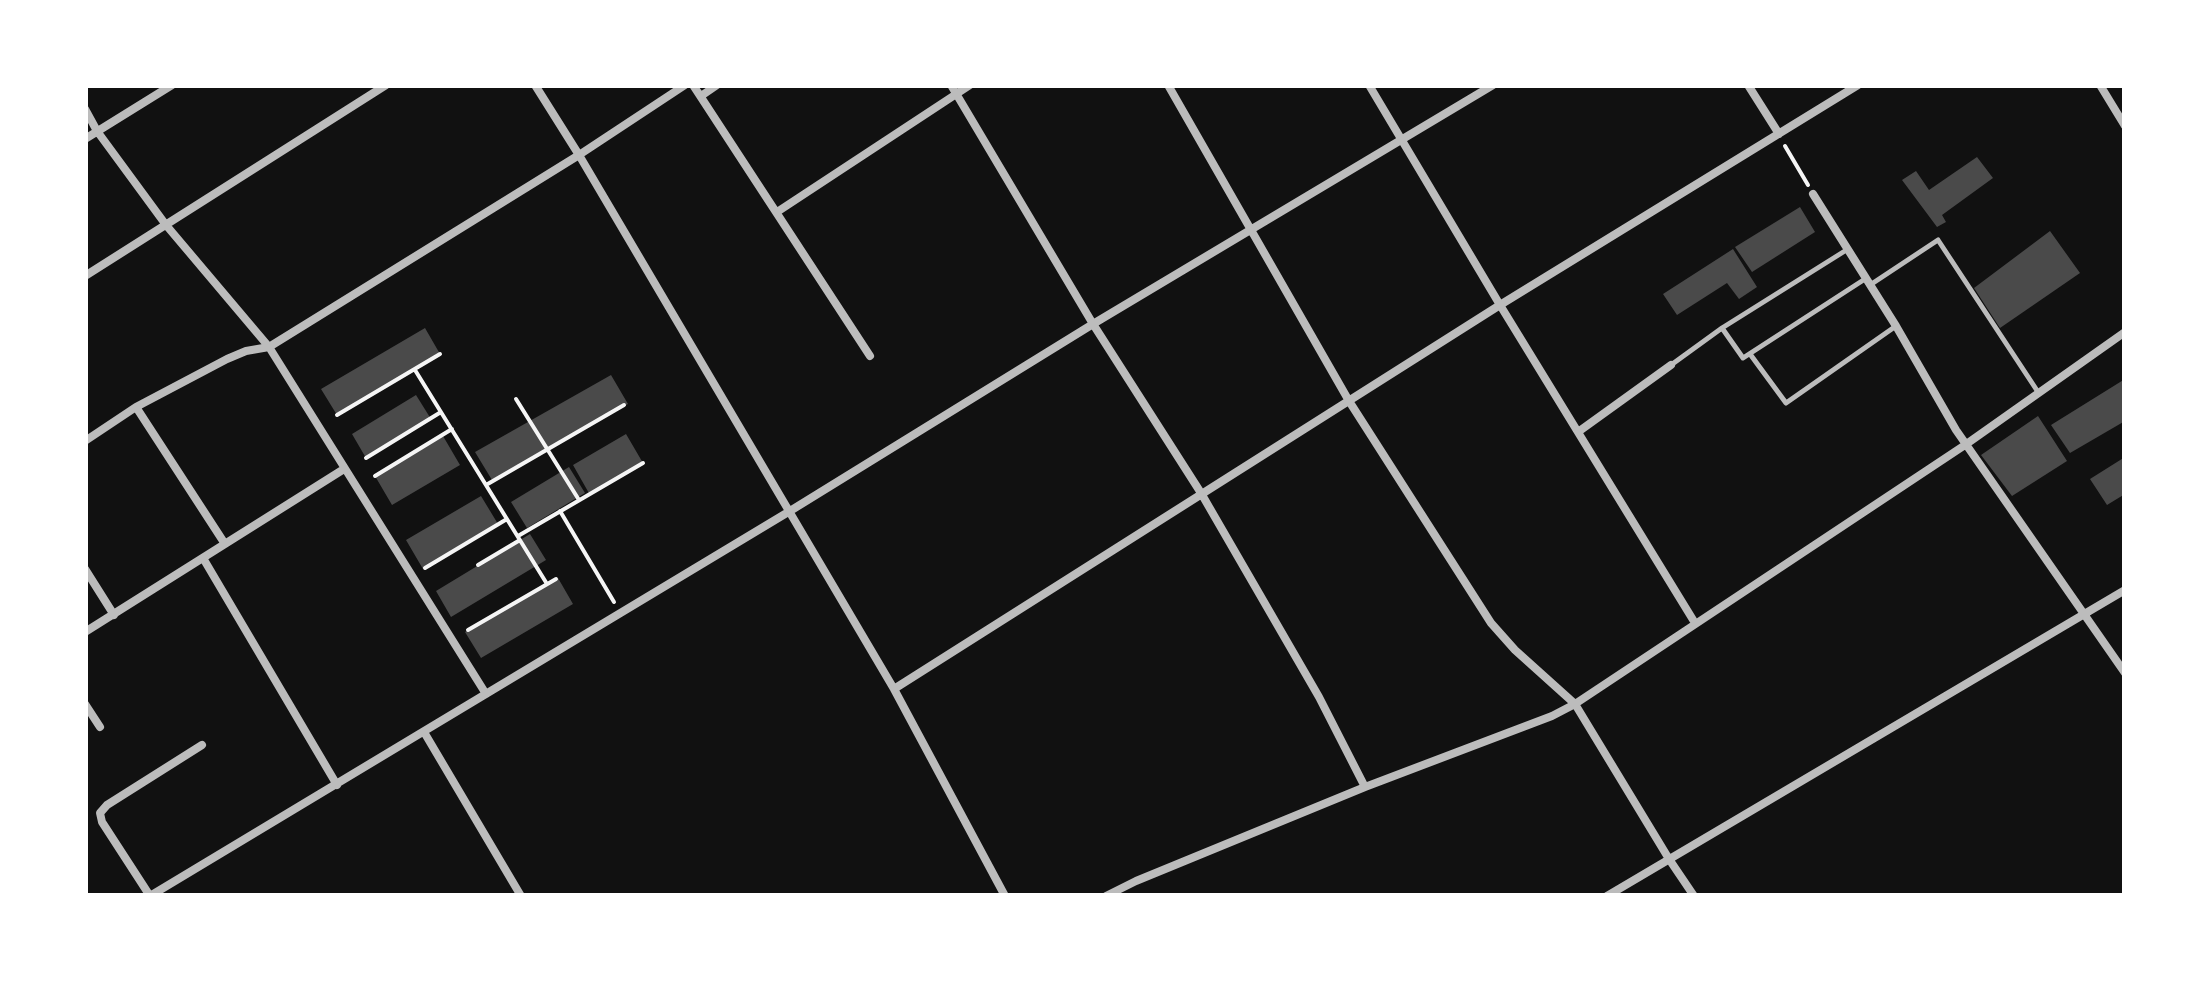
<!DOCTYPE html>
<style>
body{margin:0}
#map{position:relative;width:2210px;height:981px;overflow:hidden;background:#111;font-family:Inter,sans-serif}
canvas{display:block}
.frame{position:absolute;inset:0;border:88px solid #fff;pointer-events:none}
</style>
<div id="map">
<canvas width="2210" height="981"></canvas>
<div class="frame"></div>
</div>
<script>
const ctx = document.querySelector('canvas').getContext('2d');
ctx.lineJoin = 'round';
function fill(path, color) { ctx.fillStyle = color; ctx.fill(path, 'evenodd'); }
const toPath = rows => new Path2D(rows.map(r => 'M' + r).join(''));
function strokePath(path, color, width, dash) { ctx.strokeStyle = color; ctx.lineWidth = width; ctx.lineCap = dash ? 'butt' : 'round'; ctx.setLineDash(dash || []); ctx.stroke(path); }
const building = toPath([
 [1977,157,1993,178,1942,215,1946,222,1937,227,1902,180,1916,171,1929,190],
 [1800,207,1815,232,1752,272,1735,247],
 [2050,231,2080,273,2000,328,1974,288],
 [1733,249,1757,287,1739,299,1727,283,1677,315,1663,294],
 [425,328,440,354,337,415,321,389],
 [611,375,628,404,492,480,475,452],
 [2125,379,2125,421,2070,453,2051,425],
 [416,395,431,419,366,458,352,434],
 [2038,416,2067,461,2012,496,1981,455],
 [626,434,643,463,590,495,573,465],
 [443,436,460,465,392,505,375,476],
 [2125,457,2125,494,2107,505,2090,479],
 [569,467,585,493,527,528,511,502],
 [481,496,498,524,423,569,406,540],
 [530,534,546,560,451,617,436,591],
 [558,578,573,604,481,658,465,632]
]);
const path = toPath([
 [1785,146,1808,185],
 [415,370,547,584],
 [516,399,579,500],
 [337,415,440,354],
 [366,458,441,412],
 [375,476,452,429],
 [486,485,624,405],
 [560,511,614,602],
 [518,536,643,463],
 [478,565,520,540],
 [425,568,507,519],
 [468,630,556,579]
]);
const pedestrian = toPath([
 [1870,285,1938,240,2038,392],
 [1722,328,1743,358,1865,279],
 [1750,354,1786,403,1896,326],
 [1671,365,1722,328,1848,249]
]);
const minor = toPath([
 [535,85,579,155,894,689,1005,896],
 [693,85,870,356],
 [951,85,1093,324,1201,493,1319,697,1365,787],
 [1168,85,1349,401,1491,623,1515,650,1575,704,1669,859,1694,896],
 [1369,85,1500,305,1695,623],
 [1748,85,1779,134],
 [2100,85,2125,126],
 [701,96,717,85],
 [85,109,97,131,166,225,269,347,486,694],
 [85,139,172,85],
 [1813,194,1896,326,1956,430,2125,673],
 [777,212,970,85],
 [85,276,386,85],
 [136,407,225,544],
 [1578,432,1671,365],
 [85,441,136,407,227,359,246,351,269,347,579,155,685,85],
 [203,558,337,785],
 [85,569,114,615],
 [85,632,344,469],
 [894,689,1500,305,1858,85],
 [85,704,100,727],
 [424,732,521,896],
 [150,896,790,511,1093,324,1493,85],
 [150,896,102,822,100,813,107,805,202,745],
 [1106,896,1136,881,1365,787,1552,716,1575,704,1965,445,2125,332],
 [1607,896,2125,590]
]);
fill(building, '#4a4a4a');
strokePath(path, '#f5f5f5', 4);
strokePath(pedestrian, '#bcbcbc', 5);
strokePath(minor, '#bcbcbc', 8);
</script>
